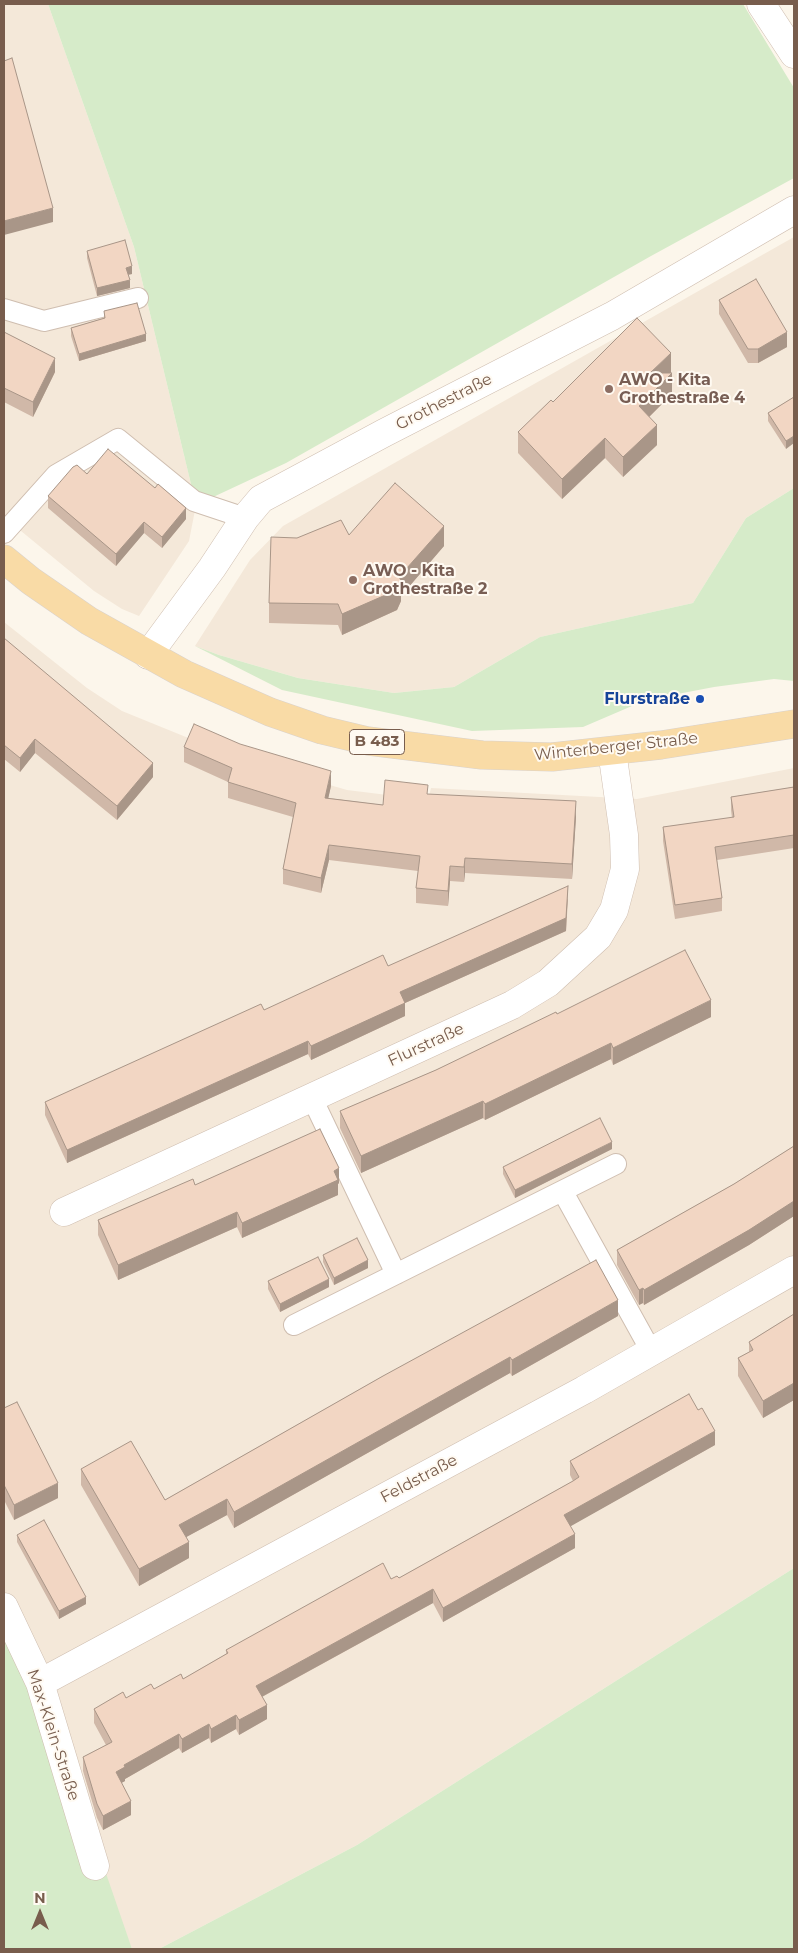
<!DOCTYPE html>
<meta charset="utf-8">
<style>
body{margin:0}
#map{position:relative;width:798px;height:1953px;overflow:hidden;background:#fcf6eb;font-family:Montserrat,sans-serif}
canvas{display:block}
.frame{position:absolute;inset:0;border:5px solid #785d4d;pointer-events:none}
.north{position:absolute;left:15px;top:1888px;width:50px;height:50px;-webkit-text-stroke:4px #fffaf2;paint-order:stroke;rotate:0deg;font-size:14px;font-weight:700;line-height:20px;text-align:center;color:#785d4d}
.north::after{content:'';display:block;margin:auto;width:18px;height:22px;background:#785d4d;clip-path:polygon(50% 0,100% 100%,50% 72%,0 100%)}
</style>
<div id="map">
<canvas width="798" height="1953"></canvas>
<div class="frame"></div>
<div class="north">N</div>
</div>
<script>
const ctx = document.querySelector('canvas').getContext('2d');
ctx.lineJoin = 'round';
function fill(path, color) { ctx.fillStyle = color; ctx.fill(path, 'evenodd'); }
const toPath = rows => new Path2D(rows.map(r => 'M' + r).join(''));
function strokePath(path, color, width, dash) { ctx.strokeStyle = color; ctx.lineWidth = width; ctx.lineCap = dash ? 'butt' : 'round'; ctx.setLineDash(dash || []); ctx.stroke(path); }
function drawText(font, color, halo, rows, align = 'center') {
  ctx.font = font + ' Montserrat,sans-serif'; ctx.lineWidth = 4; ctx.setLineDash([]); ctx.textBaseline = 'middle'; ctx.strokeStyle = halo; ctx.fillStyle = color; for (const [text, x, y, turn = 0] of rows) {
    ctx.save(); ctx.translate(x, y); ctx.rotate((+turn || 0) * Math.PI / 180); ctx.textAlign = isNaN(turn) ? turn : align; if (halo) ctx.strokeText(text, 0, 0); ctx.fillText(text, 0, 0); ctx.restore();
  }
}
const residential = toPath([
 [4,4,48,4,134,247,196,505,189,541,139,616,122,609,94,591,4,517],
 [794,237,794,488,746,518,693,603,540,637,454,687,394,693,298,678,219,655,195,646,250,560,283,526],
 [4,622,87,688,122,711,240,759,347,790,428,800,431,788,637,799,794,768,794,1568,357,1845,159,1949,132,1949,4,1643]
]);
const green = toPath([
 [48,4,743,4,794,88,794,178,651,256,286,463,196,505,134,247],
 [794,488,794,681,774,679,714,687,646,700,583,727,472,731,282,690,195,646,219,655,298,678,394,693,454,687,540,637,693,603,746,518],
 [794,1568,794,1949,159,1949,357,1845],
 [4,1614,45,1696,132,1949,4,1949]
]);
const lane = toPath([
 [4,309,44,321,138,298],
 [4,533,56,475,118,439,194,501,245,518],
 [312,1098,396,1274],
 [563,1192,651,1351],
 [294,1325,616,1164]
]);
const street = toPath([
 [761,4,794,54],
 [148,655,212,568,245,518,261,499,384,433,612,316,794,210],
 [64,1212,512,1005,548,983,598,937,614,910,625,869,624,835,612,751],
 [4,1607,40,1683,95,1866],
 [40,1683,584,1390,794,1270]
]);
const primary = toPath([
 [4,559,31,581,89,621,184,674,270,712,322,730,368,741,482,755,552,757,661,745,794,724]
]);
const wall = toPath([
 [87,251,132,274,128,275,130,288,97,296,87,258],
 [719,300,787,347,758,363,748,363,719,314],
 [104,311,146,341,79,361,71,336,71,328,104,318],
 [4,332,55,372,33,417,4,402],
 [671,373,672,394,649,417,657,445,623,477,605,458,562,499,518,453,518,432,553,402],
 [794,397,786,449,768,421,768,413],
 [87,474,186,519,162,548,144,533,116,566,48,508,48,496],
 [349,535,444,546,401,596,401,601,397,610,342,635,338,625,269,623,269,603,297,538],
 [4,638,153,777,117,820,35,753,20,772,4,759],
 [184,747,331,786,328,798,383,805,428,794,576,817,572,879,465,873,464,882,450,881,448,906,416,903,416,888,418,871,329,860,321,893,283,884,283,869,293,817,228,798,228,782,184,762],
 [794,787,794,848,717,860,722,898,722,911,675,919,663,841,663,827,732,818,731,810,731,797],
 [568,899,566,931,405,1003,405,1016,311,1060,308,1054,67,1163,45,1115,45,1102,264,1010,388,966],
 [557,1014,711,1017,613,1065,611,1059,485,1120,483,1118,361,1173,340,1128,340,1111,436,1070],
 [794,1146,794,1216,749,1245,644,1305,643,1303,639,1305,617,1265,617,1250,734,1184],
 [612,1149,515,1198,503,1174,503,1167],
 [339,1183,338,1184,338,1195,242,1238,237,1227,118,1280,98,1235,98,1220,195,1185],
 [323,1255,368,1268,334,1285,323,1262],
 [268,1281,329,1287,280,1312,268,1289],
 [794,1314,794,1400,763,1418,738,1376,738,1358,749,1352,749,1342],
 [618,1316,512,1376,510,1373,234,1528,227,1515,186,1537,189,1558,139,1586,81,1485,81,1469,165,1500,383,1376],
 [4,1408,58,1498,14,1520,4,1500],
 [715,1445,570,1526,575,1548,443,1622,433,1603,262,1697,267,1719,239,1735,236,1729,211,1743,209,1738,182,1753,179,1748,125,1779,125,1781,121,1783,131,1815,103,1830,97,1818,83,1771,83,1757,106,1745,94,1723,94,1709,126,1698,154,1689,183,1679,226,1654,226,1650,391,1579,399,1578,573,1481,570,1475,570,1461],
 [17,1535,86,1604,59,1619,17,1542]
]);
const shadedWall = toPath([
 [53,208,53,222,4,235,4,221],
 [132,266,132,274,126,275,126,268],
 [130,280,130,288,97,296,97,288],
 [787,332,787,347,758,363,758,349],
 [146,334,146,341,79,361,79,354],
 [671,353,671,374,650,373],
 [55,358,55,372,33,417,33,402],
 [672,373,672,394,639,427,639,406],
 [657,425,657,445,623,477,623,457],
 [794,436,794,443,786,449,786,441],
 [605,438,605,458,562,499,562,479],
 [186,508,186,519,162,548,162,537],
 [144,522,144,533,116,566,116,554],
 [444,526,444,546,401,596,401,601,397,610,342,635,342,614,399,577],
 [35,739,35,753,20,772,20,758],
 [153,763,153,777,117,820,117,806],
 [331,771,331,786,325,813,325,798],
 [576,801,576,817,572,879,572,864],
 [329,845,329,860,321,893,321,878],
 [465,858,465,873,464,882,464,867],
 [450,866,450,881,448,906,448,891],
 [568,886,566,931,405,1003,405,1016,311,1060,311,1046,400,992],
 [711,1000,711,1017,613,1065,613,1048],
 [308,1041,308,1054,67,1163,67,1150],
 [611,1043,611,1059,485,1120,485,1104],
 [483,1101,483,1118,361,1173,361,1156],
 [612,1142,612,1149,515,1198,515,1190],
 [339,1168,339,1183,338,1184,338,1195,242,1238,242,1223],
 [794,1201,794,1216,749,1245,644,1305,644,1290],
 [237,1212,237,1227,118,1280,118,1265],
 [368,1260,368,1268,334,1285,334,1278],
 [329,1279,329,1287,280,1312,280,1304],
 [643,1288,643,1303,639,1305,639,1290],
 [618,1300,618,1316,512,1376,512,1360],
 [510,1357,510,1373,234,1528,234,1512],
 [794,1383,794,1400,763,1418,763,1401],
 [715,1431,715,1445,564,1530,564,1515],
 [58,1483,58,1498,14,1520,14,1505],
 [227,1499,227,1515,179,1541,179,1525],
 [575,1534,575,1548,443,1622,443,1608],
 [189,1542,189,1558,139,1586,139,1569],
 [433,1589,433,1603,256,1700,256,1686],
 [86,1597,86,1604,59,1619,59,1611],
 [267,1705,267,1719,239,1735,239,1720],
 [236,1715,236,1729,211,1743,211,1729],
 [209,1724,209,1738,182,1753,182,1739],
 [179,1734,179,1748,125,1779,125,1781,116,1786,116,1772,124,1765],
 [131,1801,131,1815,103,1830,103,1816]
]);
const building = toPath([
 [12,58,53,208,4,221,4,61,12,58],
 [125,240,132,266,126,268,130,280,97,288,87,251,125,240],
 [756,279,787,332,758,349,748,349,719,300,756,279],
 [137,303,146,334,79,354,71,328,105,318,104,311,137,303],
 [637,318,671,353,650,373,672,373,639,406,657,425,623,457,605,438,562,479,518,432,551,400,553,402,637,318],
 [4,332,55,358,33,402,4,388,4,332],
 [794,397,794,436,786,441,768,413,794,397],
 [108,449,155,488,158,484,186,508,162,537,144,522,116,554,48,496,73,467,77,465,87,474,108,449],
 [395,483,444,526,399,577,401,580,397,590,342,614,338,604,269,603,271,537,297,538,341,520,349,535,395,483],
 [4,638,153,763,117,806,35,739,20,758,4,745,4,638],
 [194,724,240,744,331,771,325,798,383,805,385,780,428,785,427,794,576,801,572,864,465,858,464,867,450,866,448,891,416,888,420,856,329,845,321,878,283,869,296,803,228,782,232,768,184,747,194,724],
 [794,787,794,835,715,847,722,898,675,905,663,827,734,817,731,797,794,787],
 [568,886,566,918,400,992,405,1003,311,1046,308,1041,67,1150,45,1102,261,1004,264,1010,383,955,388,966,568,886],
 [685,950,711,1000,613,1048,611,1043,485,1104,483,1101,361,1156,340,1111,436,1070,556,1012,557,1014,685,950],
 [600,1118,612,1142,515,1190,503,1167,600,1118],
 [320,1129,339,1168,334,1171,338,1180,242,1223,237,1212,118,1265,98,1220,193,1179,195,1185,320,1129],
 [794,1146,794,1201,749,1230,644,1290,643,1288,639,1290,617,1250,734,1184,794,1146],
 [357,1238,368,1260,334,1278,323,1255,357,1238],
 [318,1257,329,1279,280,1304,268,1281,318,1257],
 [596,1260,618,1300,512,1360,510,1357,234,1512,227,1499,179,1525,189,1542,139,1569,81,1469,131,1441,165,1500,383,1376,596,1260],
 [794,1314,794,1383,763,1401,738,1358,753,1350,749,1342,794,1314],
 [689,1394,698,1410,702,1408,715,1431,564,1515,575,1534,443,1608,433,1589,256,1686,267,1705,239,1720,236,1715,211,1729,209,1724,182,1739,179,1734,124,1765,125,1767,116,1772,131,1801,103,1816,97,1804,83,1757,112,1742,94,1709,123,1692,126,1698,151,1684,154,1689,181,1674,183,1679,228,1653,226,1650,383,1563,391,1579,397,1576,399,1578,573,1481,579,1477,570,1461,689,1394],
 [17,1402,58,1483,14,1505,4,1485,4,1408,17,1402],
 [44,1520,86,1597,59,1611,17,1535,44,1520]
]);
const markers = [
 [609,389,5,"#8d6e63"],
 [353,580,5,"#8d6e63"],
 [700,699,5,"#1a4fb4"]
];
const shields = [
 [377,742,55]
];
const shieldNames = [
 ["B 483",377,742]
];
const educationNames = [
 ["AWO - Kita",619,380],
 ["Grothestraße 4",619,398],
 ["AWO - Kita",363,571],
 ["Grothestraße 2",363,589]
];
const streetNames = [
 ["Grothestraße",444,402,-27],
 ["Winterberger Straße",616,747,-6],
 ["Flurstraße",426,1045,-25],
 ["Feldstraße",419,1479,-28],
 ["Max-Klein-Straße",53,1735,72]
];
const transitNames = [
 ["Flurstraße",690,699]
];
fill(residential, '#f4e8d9');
fill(green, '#d6ebc9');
strokePath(lane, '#cfbeb0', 22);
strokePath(street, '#cfbeb0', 29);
strokePath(primary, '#d9d2cd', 29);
strokePath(lane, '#fff', 20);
strokePath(street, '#fff', 28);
strokePath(primary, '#f9dba6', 28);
fill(wall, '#d0b8a8');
fill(shadedWall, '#a99688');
fill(building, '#f2d6c3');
strokePath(building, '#a99688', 1);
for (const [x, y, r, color] of markers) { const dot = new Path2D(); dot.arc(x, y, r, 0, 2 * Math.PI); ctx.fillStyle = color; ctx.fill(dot); strokePath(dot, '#fffaf2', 2); }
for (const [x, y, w] of shields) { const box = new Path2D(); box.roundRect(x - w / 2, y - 12.5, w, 25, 4); ctx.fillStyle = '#fffaf2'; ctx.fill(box); strokePath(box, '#785d4d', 1); }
drawText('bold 15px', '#785d4d', null, shieldNames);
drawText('bold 16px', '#785e54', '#fffaf2', educationNames, 'left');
drawText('16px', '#785d4d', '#fffaf2', streetNames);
drawText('bold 16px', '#164399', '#fffaf2', transitNames, 'right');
</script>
